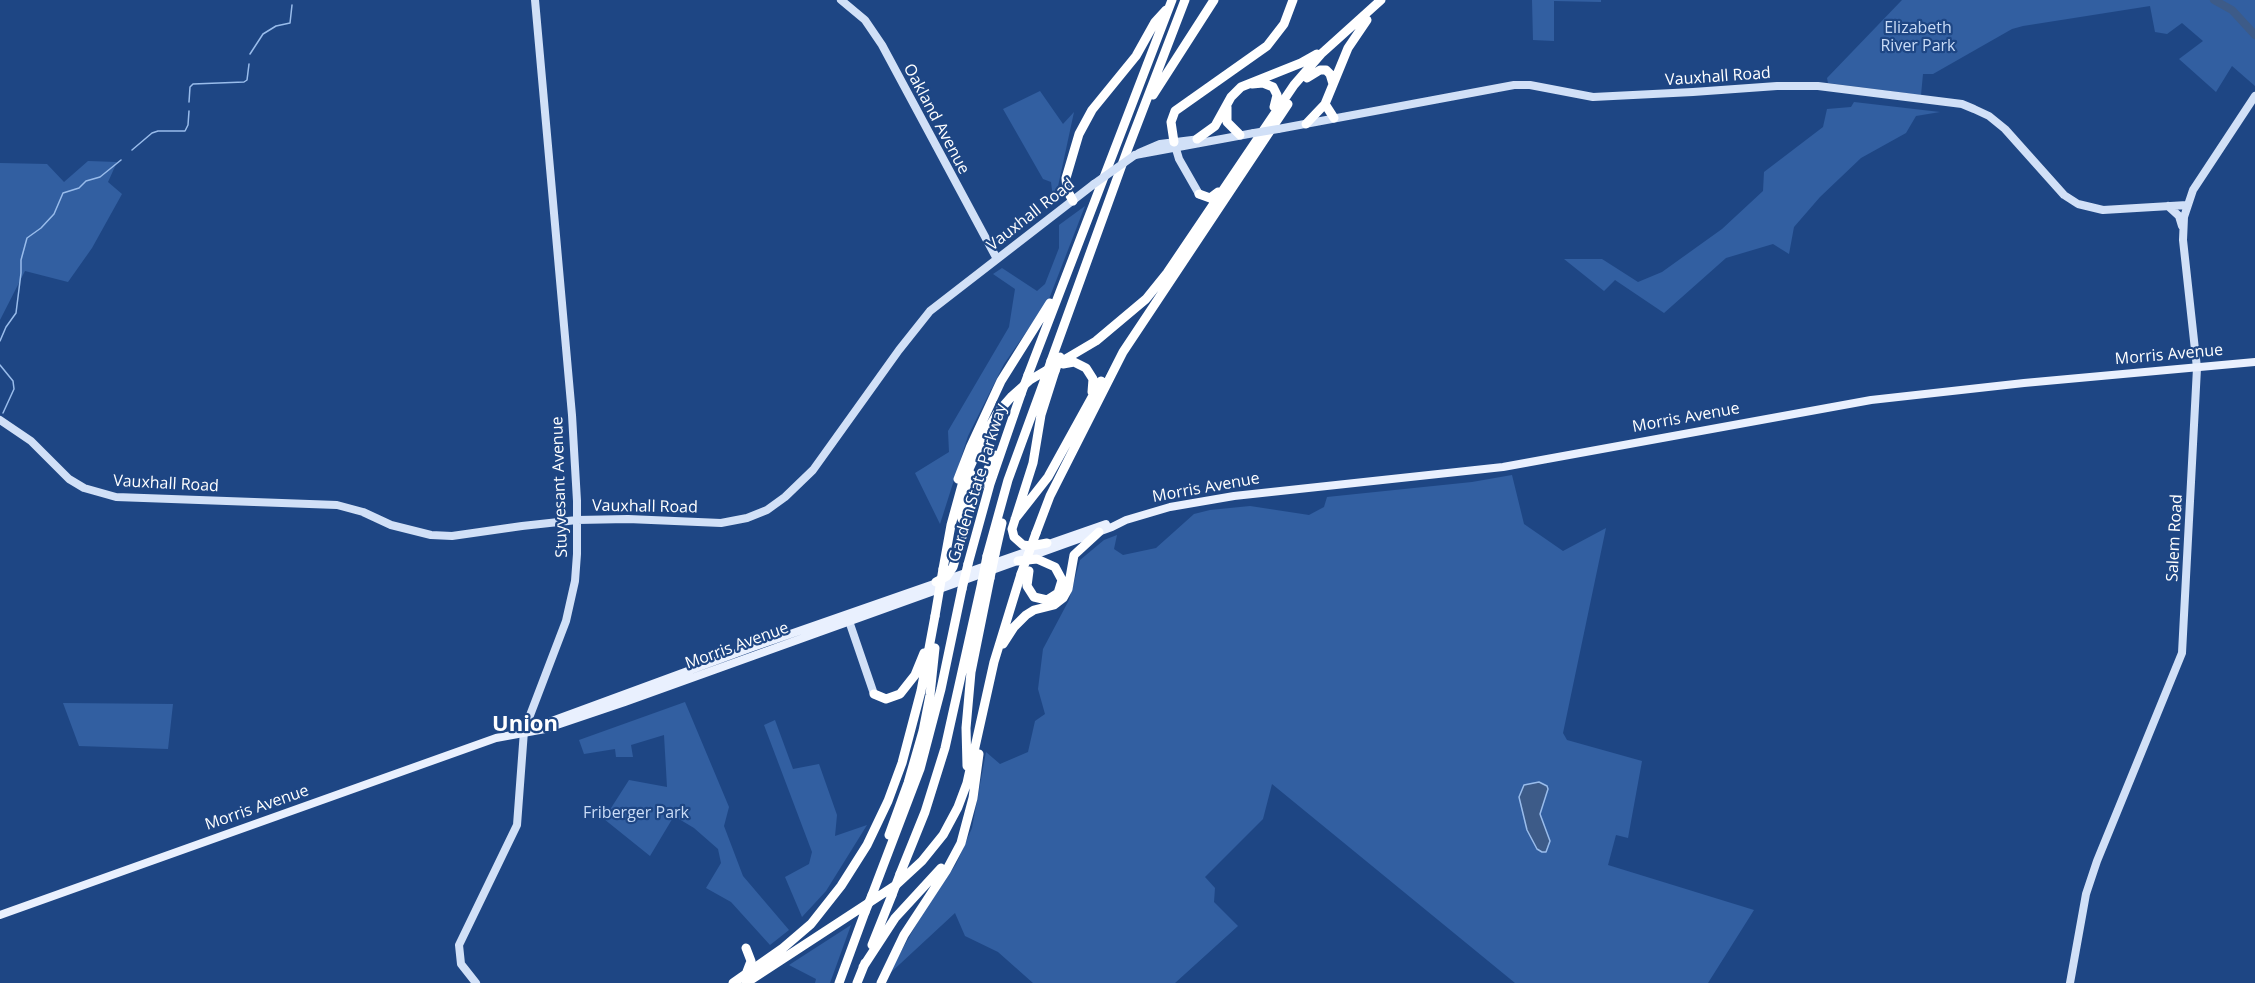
<!DOCTYPE html>
<style>
body{margin:0}
canvas{display:block;background:#1e4684}
</style>
<canvas width="2255" height="983"></canvas>
<script>
const ctx = document.querySelector('canvas').getContext('2d');
ctx.lineJoin = 'round';
function fill(path, color) { ctx.fillStyle = color; ctx.fill(path, 'evenodd'); }
const toPath = rows => new Path2D(rows.map(r => 'M' + r).join(''));
function strokePath(path, color, width, dash) { ctx.strokeStyle = color; ctx.lineWidth = width; ctx.lineCap = dash ? 'butt' : 'round'; ctx.setLineDash(dash || []); ctx.stroke(path); }
function drawText(font, color, halo, rows, align = 'center') {
  ctx.font = font + ' "Open Sans",sans-serif'; ctx.lineWidth = 4.5; ctx.setLineDash([]); ctx.textBaseline = 'middle'; ctx.strokeStyle = halo; ctx.fillStyle = color; for (const [text, x, y, turn = 0] of rows) {
    ctx.save(); ctx.translate(x, y); ctx.rotate((+turn || 0) * Math.PI / 180); ctx.textAlign = isNaN(turn) ? turn : align; if (halo) ctx.strokeText(text, 0, 0); ctx.fillText(text, 0, 0); ctx.restore();
  }
}
const green = toPath([
 [1532,0,1601,0,1601,2,1554,1,1554,41,1533,40],
 [1902,0,2255,0,2255,86,2232,66,2216,92,2179,59,2203,41,2182,23,2167,34,2155,32,2150,6,2023,26,2012,29,1933,74,1923,74,1921,95,1828,83,1827,78],
 [1040,91,1063,124,1074,112,1057,191,1053,198,1051,182,1043,179,1003,109],
 [1854,102,1940,112,1916,116,1906,133,1861,158,1820,197,1794,227,1789,254,1773,244,1726,258,1664,313,1615,280,1604,291,1564,259,1602,259,1638,282,1662,272,1722,229,1763,191,1764,172,1823,127,1827,109,1851,107],
 [88,161,117,162,108,182,122,194,92,248,68,282,25,271,0,320,0,163,47,164,64,182],
 [1085,206,1049,299,1004,364,968,436,940,524,915,473,949,452,948,431,1009,327,1015,289,993,274,1002,268,1037,291,1045,284,1059,248,1059,225],
 [1512,475,1524,524,1563,551,1606,528,1563,733,1567,740,1642,761,1628,838,1616,835,1608,865,1754,910,1708,983,1515,983,1272,784,1263,819,1205,877,1215,888,1214,902,1238,926,1175,983,1033,983,998,952,965,936,955,913,887,976,920,918,956,864,972,828,986,752,1000,764,1028,752,1035,721,1045,714,1038,689,1043,649,1069,600,1080,560,1104,540,1117,535,1114,549,1123,555,1156,548,1194,514,1210,510,1250,506,1309,515,1324,507,1327,497,1472,482],
 [685,702,729,807,724,826,743,876,789,930,770,945,731,902,706,888,721,863,718,849,694,828,674,816,650,856,604,819,629,780,667,787,664,735,631,745,633,757,616,757,615,749,584,754,579,740],
 [63,703,173,704,168,749,79,746],
 [775,720,793,769,819,764,837,815,835,836,867,825,826,891,802,917,785,877,809,864,812,852,764,725],
 [851,925,830,983,815,983,816,979,789,965]
]);
const water = toPath([
 [1539,782,1547,786,1548,789,1540,814,1550,841,1546,852,1542,852,1537,849,1527,830,1519,797,1524,785,1539,782]
]);
const stream = toPath([
 [250,54,263,34,276,26,290,23,292,5],
 [189,102,190,87,193,84,244,82,247,80,249,64],
 [132,150,152,133,158,131,185,131,188,125,189,111],
 [0,341,6,327,16,313,21,273,21,260,27,238,41,228,54,214,63,193,79,188,86,181,100,177,121,160],
 [0,365,13,381,14,389,3,413]
]);
const river = toPath([
 [2214,0,2232,10,2255,35]
]);
const secondary = toPath([
 [841,0,865,20,882,45,997,259],
 [1278,129,1514,85,1530,85,1593,97,1693,92,1777,86,1818,86,1962,104,1974,109,1989,116,2005,129,2064,195,2078,204,2103,210,2187,205],
 [1176,149,1179,159,1199,194],
 [1139,153,1160,144,1200,139],
 [1135,155,1254,133],
 [2168,206,2179,216,2182,226],
 [0,420,31,441,69,479,84,488,116,497,337,505,363,512,391,525,431,535,452,536,522,526,577,520,628,519,721,523,747,518,767,510,785,497,813,470,899,350,930,311,1094,184],
 [849,621,874,694],
 [476,983,461,964,459,945,517,825,524,731,566,621,575,581,577,554,577,501,572,415,535,0],
 [2070,983,2086,894,2097,861,2182,653,2197,368,2183,240,2184,217,2193,190,2255,96]
]);
const primary = toPath([
 [530,729,753,647,1106,524],
 [0,915,496,738,545,729,625,702,1112,527,1126,520,1170,507,1234,496,1503,467,1871,400,2024,383,2255,362]
]);
const highway = toPath([
 [1307,78,1320,70,1326,70,1330,74,1333,84],
 [1252,84,1263,83,1273,87,1277,95,1274,107],
 [1153,95,1214,0],
 [1325,104,1334,118],
 [1227,107,1227,122,1240,135],
 [1306,124,1325,104,1348,48,1367,20],
 [1197,139,1215,126,1231,97,1241,87,1301,63,1317,54],
 [1174,142,1171,122,1175,111,1267,46,1284,24,1293,0],
 [1199,194,1210,198,1218,192],
 [1073,201,1067,190,1066,178,1079,134,1092,110,1136,56,1155,22,1166,10],
 [1051,361,1127,151,1185,0],
 [1063,364,1074,362,1086,368,1093,379,1092,392],
 [1028,375,1172,0],
 [958,479,970,448,1001,381,1050,303],
 [962,519,971,474],
 [1015,519,1048,477,1101,381],
 [1036,533,1050,496,1123,352,1288,104],
 [1047,543,1031,546,1023,545,1014,537,1012,529,1033,463,1041,415,1055,371],
 [995,554,1002,523],
 [987,556,1008,480,1046,376],
 [1018,561,1037,559,1055,567,1062,580,1058,593,1047,600,1034,597,1027,586,1029,571],
 [968,564,990,484,1021,394],
 [943,569,951,525,962,485,983,438,998,412,1012,396,1030,380,1096,341,1146,299,1167,273,1294,85,1321,54,1381,0],
 [936,582,947,576,953,567,974,497,995,455],
 [1003,644,1014,627,1026,615,1034,610,1054,605,1063,598,1068,589,1074,555,1099,532],
 [874,694,886,699,900,694,915,675,924,653],
 [967,766,966,728,971,672,990,578],
 [889,835,908,783,923,731,930,695,935,648],
 [900,874,925,812,945,748,982,582],
 [872,895,920,769,941,689,962,589],
 [872,945,892,895],
 [863,967,895,918,941,868],
 [746,974,751,961,746,948],
 [733,983,783,948,811,924,841,886,867,845,888,801,902,763,921,691,935,616],
 [746,983,896,885,922,861,943,835,958,807,967,783,994,662,1021,574],
 [839,983,865,912],
 [857,983,865,963],
 [881,983,904,935,946,871,961,843,973,798,979,754]
]);
const secondaryBridge = toPath([
 [1254,133,1278,129],
 [1094,184,1135,155]
]);
const highwayBridge = toPath([
 [1055,371,1060,357],
 [1046,376,1051,361],
 [1021,394,1028,375],
 [1021,574,1036,533],
 [990,578,995,554],
 [982,582,987,556],
 [962,589,968,564],
 [935,616,943,569],
 [892,895,900,874],
 [865,912,872,895]
]);
const parkNames = [
 ["Elizabeth",1918,28],
 ["River Park",1918,46],
 ["Friberger Park",636,813]
];
const streetNames = [
 ["Vauxhall Road",1718,77,-4],
 ["Oakland Avenue",936,119,62],
 ["Vauxhall Road",1031,215,-38],
 ["Morris Avenue",2169,355,-5],
 ["Morris Avenue",1686,418,-10],
 ["Garden State Parkway",978,483,-73],
 ["Vauxhall Road",166,484,3],
 ["Stuyvesant Avenue",560,487,-92],
 ["Morris Avenue",1206,488,-10],
 ["Vauxhall Road",645,507,1],
 ["Salem Road",2175,538,-87],
 ["Morris Avenue",737,646,-20],
 ["Morris Avenue",257,808,-19]
];
const districtNames = [
 ["Union",525,725]
];
fill(green, '#325fa1');
fill(water, '#3d5b88');
strokePath(water, '#99bceb', 1.5);
strokePath(stream, '#99bceb', 1.5);
strokePath(river, '#3d5b88', 8);
strokePath(secondary, '#d1e0f7', 8);
strokePath(primary, '#e9f0fe', 8);
strokePath(highway, '#fff', 9);
strokePath(secondaryBridge, '#d1e0f7', 8);
strokePath(highwayBridge, '#fff', 9);
drawText('16px', '#cadcf7', '#1e4684', parkNames);
drawText('16px', '#fff', '#1e4684', streetNames);
drawText('bold 22px', '#fff', '#1e4684', districtNames);
</script>
